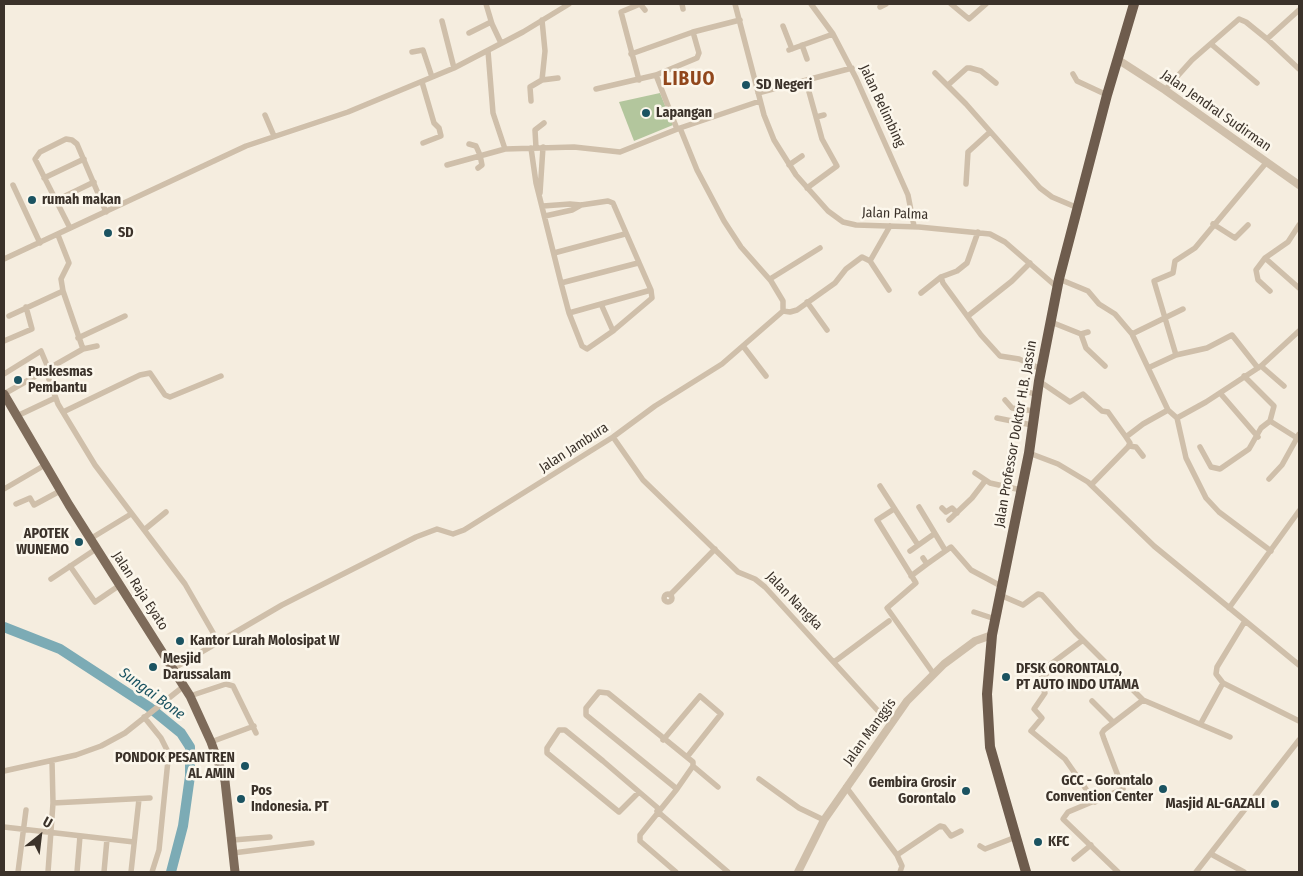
<!DOCTYPE html>
<style>
body{margin:0}
#map{position:relative;width:1303px;height:876px;overflow:hidden;background:#f5eddf;font-family:"Fira Sans Condensed",sans-serif}
canvas{display:block}
.frame{position:absolute;inset:0;border:5px solid #3b322a;pointer-events:none}
.north{position:absolute;left:15px;top:811px;width:50px;height:50px;-webkit-text-stroke:4px #fcf7ec;paint-order:stroke;rotate:29deg;font-size:14px;font-weight:700;line-height:20px;text-align:center;color:#3b322a}
.north::after{content:'';display:block;margin:auto;width:18px;height:22px;background:#3b322a;clip-path:polygon(50% 0,100% 100%,50% 72%,0 100%)}
</style>
<div id="map">
<canvas width="1303" height="876"></canvas>
<div class="frame"></div>
<div class="north">U</div>
</div>
<script>
const ctx = document.querySelector('canvas').getContext('2d');
ctx.lineJoin = 'round';
function fill(path, color) { ctx.fillStyle = color; ctx.fill(path, 'evenodd'); }
const toPath = rows => new Path2D(rows.map(r => 'M' + r).join(''));
function strokePath(path, color, width, dash) { ctx.strokeStyle = color; ctx.lineWidth = width; ctx.lineCap = dash ? 'butt' : 'round'; ctx.setLineDash(dash || []); ctx.stroke(path); }
function drawText(font, color, halo, rows, align = 'center') {
  ctx.font = font + ' "Fira Sans Condensed",sans-serif'; ctx.lineWidth = 5; ctx.setLineDash([]); ctx.textBaseline = 'middle'; ctx.strokeStyle = halo; ctx.fillStyle = color; for (const [text, x, y, turn = 0] of rows) {
    ctx.save(); ctx.translate(x, y); ctx.rotate((+turn || 0) * Math.PI / 180); ctx.textAlign = isNaN(turn) ? turn : align; if (halo) ctx.strokeText(text, 0, 0); ctx.fillText(text, 0, 0); ctx.restore();
  }
}
const green = toPath([
 [660,93,673,125,634,141,619,102]
]);
const river = toPath([
 [4,627,60,649,149,707,181,733,190,747,190,776,183,826,171,872]
]);
const minor = toPath([
 [486,4,492,24,501,43],
 [682,4,683,9],
 [735,4,764,115,774,140,796,175,828,211,843,222,856,225,919,227,990,234,1005,242,1058,288],
 [811,4,833,34,856,78,908,195,914,226],
 [951,4,969,19,986,4],
 [641,5,645,10],
 [880,7,886,4],
 [442,21,454,68],
 [783,26,792,49],
 [469,33,491,22],
 [1267,39,1299,69],
 [1211,44,1257,83],
 [802,45,807,59],
 [789,50,833,34],
 [488,51,493,113,505,149,574,147,620,152,680,128,760,101],
 [412,52,423,50,432,77],
 [631,54,693,32,740,20],
 [935,73,966,104,1040,188,1052,197,1078,208],
 [1073,74,1077,81,1107,95],
 [656,75,677,129],
 [542,80,558,78],
 [639,80,621,12,640,4],
 [806,81,816,117,824,115],
 [422,82,434,123,439,128,441,136,423,143],
 [948,85,967,68,970,68,981,71,996,83],
 [596,89,656,75,697,58,699,53,693,32],
 [1165,90,1192,60,1239,19,1246,22,1267,39,1299,10],
 [758,93,852,68],
 [531,101,530,87,542,80,545,51,542,20],
 [265,115,274,136],
 [469,144,476,146,480,155,482,165,478,168],
 [531,148,536,183,561,283,638,263],
 [536,148,535,130,544,123],
 [447,165,505,149],
 [789,165,802,156],
 [44,178,84,159],
 [966,184,968,152,990,132],
 [13,185,40,243],
 [807,188,837,166,822,139,816,117],
 [540,193,543,147],
 [57,200,94,182],
 [543,206,570,204,581,205,608,201,613,203,651,290,569,313,561,283],
 [545,216,572,210,581,205],
 [1213,224,1235,238,1248,225],
 [70,228,35,159,40,152,66,139,72,140,77,144,106,212],
 [978,232,967,263,957,271,941,277,943,283,981,335,1000,356,1019,359,1041,369],
 [58,235,69,263,61,279,63,291,83,349],
 [554,253,625,234],
 [1265,258,1299,288],
 [4,259,246,146,348,112,454,68,523,32,569,4],
 [870,261,890,226],
 [770,279,820,248],
 [1059,279,1088,291,1099,304,1115,314,1132,334,1168,410,1177,418,1186,458,1206,498,1219,512,1271,551],
 [1270,291,1258,280,1256,270,1265,258,1288,242,1299,225],
 [921,293,941,277],
 [807,302,827,330],
 [601,304,613,331],
 [783,311,790,312,797,310,835,283,846,269,862,257,870,261,889,290],
 [569,313,582,346,587,349,613,331,652,298,651,290],
 [9,316,63,291],
 [968,316,1012,281,1030,263],
 [1051,322,1081,334,1088,332],
 [1081,334,1086,348,1105,366],
 [1132,334,1183,309],
 [78,338,125,316],
 [4,341,32,329,26,307],
 [743,346,766,376],
 [1176,355,1207,348,1232,335,1258,368],
 [1261,366,1284,386],
 [1148,368,1176,355,1154,281,1173,273,1175,261,1195,248,1266,163],
 [46,371,58,404,95,465,185,584,219,643],
 [4,374,41,351,49,370],
 [1244,376,1274,406,1270,421,1297,438,1299,434],
 [1039,381,1070,402,1083,394,1102,411,1108,412,1126,437],
 [1020,389,1037,395],
 [1220,393,1258,437],
 [4,394,83,349,97,346],
 [1005,400,1012,408,1034,411],
 [63,412,140,375,150,373,165,395,170,397,221,376],
 [17,416,55,398],
 [997,418,1032,425],
 [1177,418,1206,402,1261,366,1299,331],
 [613,437,643,480,738,572,755,579,765,587,890,724],
 [1129,446,1136,447,1143,456],
 [1200,447,1211,467,1220,469,1249,449,1261,428,1270,421],
 [1029,453,1058,464,1088,482,1154,546,1299,665],
 [975,473,990,483,1021,490],
 [1269,479,1282,465,1297,438],
 [1091,485,1128,447,1130,443,1126,437,1143,424,1168,410],
 [880,486,918,545],
 [4,489,45,465],
 [16,504,30,498,34,505,60,491],
 [919,507,945,550],
 [942,508,946,512,952,508,957,513],
 [894,509,877,520,916,583,887,608,933,673],
 [949,520,972,498,985,481],
 [144,530,166,512],
 [90,539,131,514],
 [910,551,934,534],
 [927,564,951,547,971,570,1001,586],
 [70,566,95,602,120,585],
 [911,576,927,564,923,558],
 [51,579,96,549],
 '664 598a4 4 0 1 1 8 0a4 4 0 1 1-8 0Z',
 [670,595,715,549],
 [1000,595,1023,605,1038,594,1042,595,1075,632,1143,700],
 [1229,608,1299,511],
 [974,612,995,619],
 [1083,640,1047,667,1046,675,1039,680,1045,693,1034,709,1042,718,1031,731,1065,759,1095,802],
 [834,662,889,621],
 [174,668,282,605,416,537,437,529,453,534,464,530,613,437,655,406,722,364,783,311,783,301,771,281,741,247,724,221,697,170,680,128],
 [1223,683,1216,674,1217,667,1245,621],
 [190,696,226,684,233,686,256,733],
 [1092,701,1113,722],
 [144,717,161,738,167,750,168,760,159,850,152,872],
 [1201,723,1223,683,1299,721],
 [663,740,700,696,721,714,687,757],
 [211,742,254,726],
 [693,766,718,787],
 [4,771,76,755,101,746,125,733,184,686],
 [759,779,799,808,824,820],
 [846,787,897,855,902,866,900,872],
 [639,792,619,812,547,753,547,748,559,730,565,730,603,761,659,809],
 [53,803,150,798],
 [657,811,728,872],
 [4,827,134,842],
 [233,840,270,837],
 [980,846,985,849,1016,837],
 [233,853,312,843],
 [1211,854,1244,872],
 [897,855,940,826,944,827,951,836,961,831],
 [1074,859,1091,845],
 [18,872,26,810],
 [48,872,53,803,52,761],
 [77,872,80,836],
 [104,872,107,839],
 [131,872,139,799],
 [676,872,640,841,640,835,677,789,693,766,693,762,608,693,599,692,586,708,586,715,677,789],
 [1118,872,1063,819,1068,812,1123,789,1104,739,1102,733,1104,730,1143,700,1230,737],
 [1196,872,1299,740]
]);
const tertiary = toPath([
 [1117,59,1165,90,1299,185],
 [798,872,824,820,907,701,944,664,975,641,992,635]
]);
const primary = toPath([
 [4,394,69,505,190,696,211,742,225,781,235,872]
]);
const trunk = toPath([
 [1026,872,990,747,987,694,992,635,1029,453,1039,381,1059,279,1107,95,1134,4]
]);
const markers = [
 [746,85,5,"#1b5361"],
 [646,113,5,"#1b5361"],
 [32,200,5,"#1b5361"],
 [108,233,5,"#1b5361"],
 [18,380,5,"#1b5361"],
 [79,542,5,"#1b5361"],
 [180,641,5,"#1b5361"],
 [153,667,5,"#1b5361"],
 [1006,677,5,"#1b5361"],
 [245,766,5,"#1b5361"],
 [1163,789,5,"#1b5361"],
 [966,791,5,"#1b5361"],
 [241,799,5,"#1b5361"],
 [1275,804,5,"#1b5361"],
 [1038,842,5,"#1b5361"]
];
const poiNames = [
 ["SD Negeri",756,85],
 ["Lapangan",656,113],
 ["rumah makan",42,200],
 ["SD",118,233],
 ["Puskesmas",28,372],
 ["Pembantu",28,388],
 ["APOTEK",69,534,"right"],
 ["WUNEMO",69,550,"right"],
 ["Kantor Lurah Molosipat W",190,641],
 ["Mesjid",163,659],
 ["Darussalam",163,675],
 ["DFSK GORONTALO,",1016,669],
 ["PT AUTO INDO UTAMA",1016,685],
 ["PONDOK PESANTREN",235,758,"right"],
 ["AL AMIN",235,774,"right"],
 ["GCC - Gorontalo",1153,781,"right"],
 ["Convention Center",1153,797,"right"],
 ["Gembira Grosir",956,783,"right"],
 ["Gorontalo",956,799,"right"],
 ["Pos",251,791],
 ["Indonesia. PT",251,807],
 ["Masjid AL-GAZALI",1265,804,"right"],
 ["KFC",1048,842]
];
const streetNames = [
 ["Jalan Belimbing",882,106,65],
 ["Jalan Jendral Sudirman",1216,111,35],
 ["Jalan Palma",895,214,2],
 ["Jalan Professor Doktor H.B. Jassin",1016,434,-80],
 ["Jalan Jambura",574,448,-33],
 ["Jalan Raja Eyato",140,591,57],
 ["Jalan Nangka",794,601,46],
 ["Jalan Manggis",870,732,-54]
];
const waterNames = [
 ["Sungai Bone",152,694,36]
];
const districtNames = [
 ["LIBUO",689,80]
];
fill(green, '#b3c69d');
strokePath(river, '#7cabb5', 10);
strokePath(minor, '#cfbfaa', 5.5);
strokePath(tertiary, '#cfbfaa', 8);
strokePath(primary, '#7e6b5a', 9);
strokePath(trunk, '#6e5c4d', 10);
for (const [x, y, r, color] of markers) { const dot = new Path2D(); dot.arc(x, y, r, 0, 2 * Math.PI); ctx.fillStyle = color; ctx.fill(dot); strokePath(dot, '#fcf7ec', 2); }
drawText('bold 14px', '#3b322a', '#fcf7ec', poiNames, 'left');
drawText('14px', '#3b322a', '#fcf7ec', streetNames);
drawText('italic 15px', '#1b5361', '#fcf7ec', waterNames);
ctx.letterSpacing = '1px';
drawText('bold 19px', '#91471c', '#fcf7ec', districtNames);
ctx.letterSpacing = '0px';
</script>
